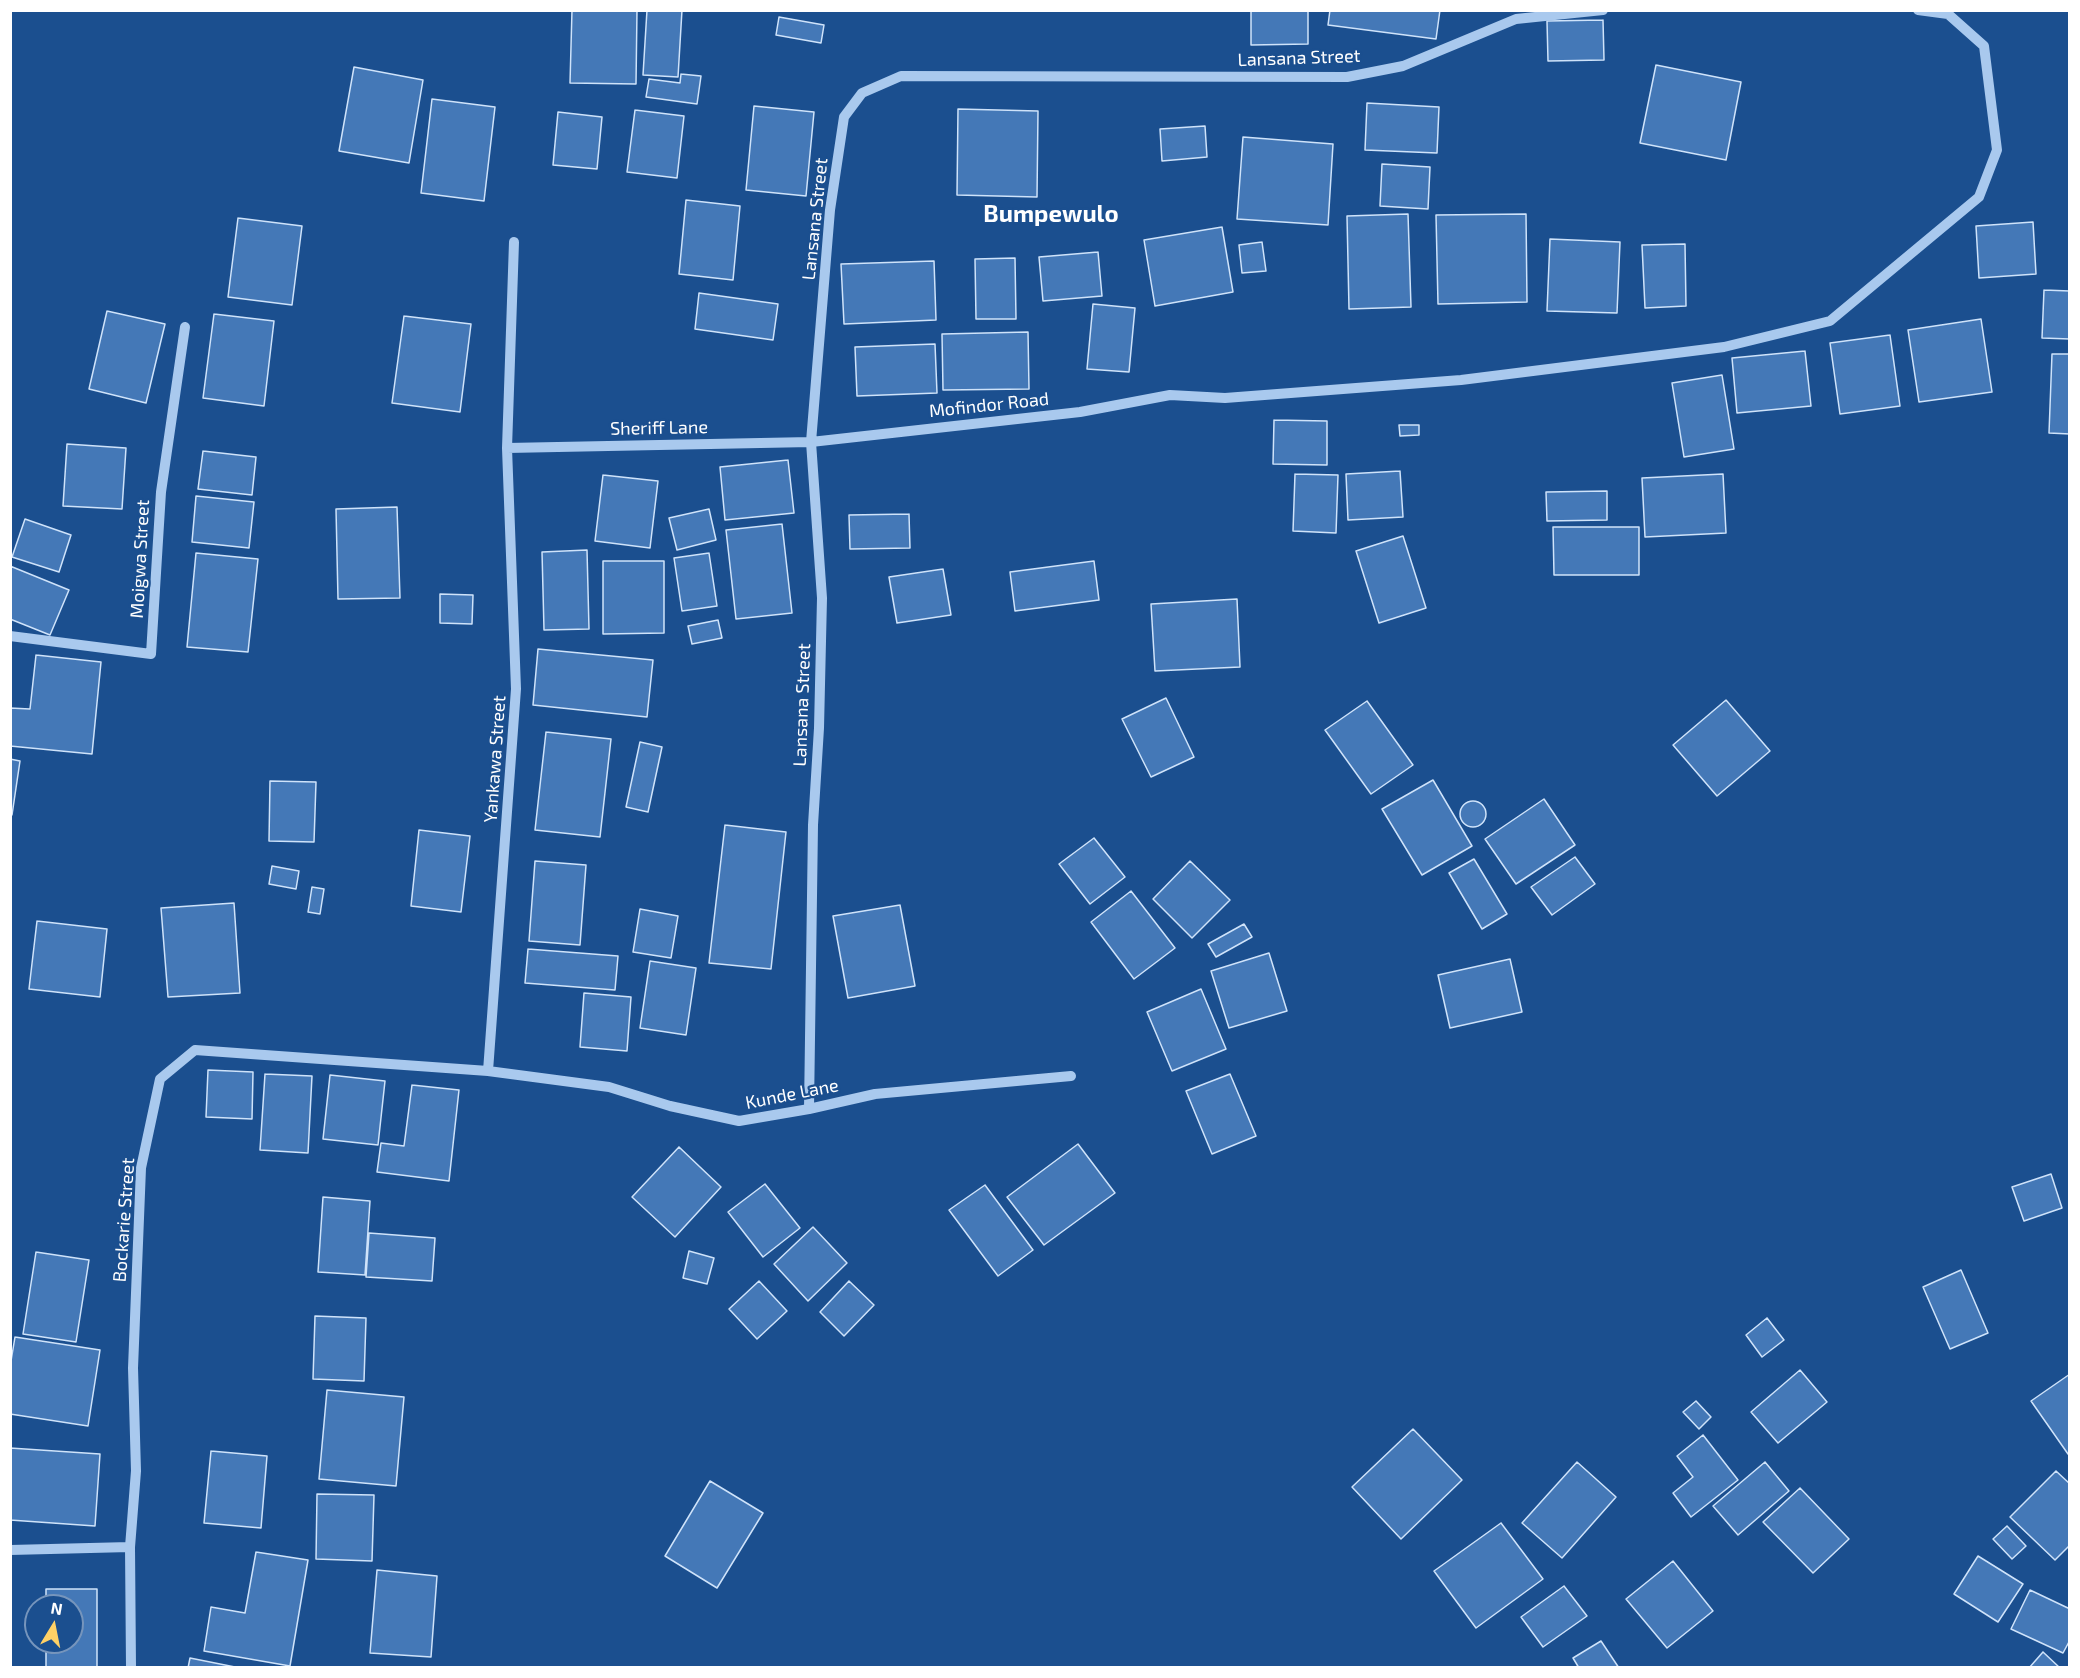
<!DOCTYPE html>
<style>
body{margin:0}
#map{position:relative;width:2080px;height:1678px;overflow:hidden;background:#1b4f8f;font-family:"Exo 2",sans-serif}
canvas{display:block}
.frame{position:absolute;inset:0;border:12px solid #fff;pointer-events:none}
.north{position:absolute;left:24px;top:1594px;width:60px;height:60px;box-sizing:border-box;background:#1b4f8f;border:2px solid #7695bc;border-radius:50%;rotate:10deg;font-size:16px;font-weight:700;line-height:24px;text-align:center;color:#fff}
.north::after{content:'';display:block;margin:auto;width:21px;height:27px;background:#ffd166;clip-path:polygon(50% 0,100% 100%,50% 72%,0 100%)}
</style>
<div id="map">
<canvas width="2080" height="1678"></canvas>
<div class="frame"></div>
<div class="north">N</div>
</div>
<script>
const ctx = document.querySelector('canvas').getContext('2d');
ctx.lineJoin = 'round';
function fill(path, color) { ctx.fillStyle = color; ctx.fill(path, 'evenodd'); }
const toPath = rows => new Path2D(rows.map(r => 'M' + r).join(''));
function strokePath(path, color, width, dash) { ctx.strokeStyle = color; ctx.lineWidth = width; ctx.lineCap = dash ? 'butt' : 'round'; ctx.setLineDash(dash || []); ctx.stroke(path); }
function drawText(font, color, halo, rows, align = 'center') {
  ctx.font = font + ' "Exo 2",sans-serif'; ctx.lineWidth = 4.5; ctx.setLineDash([]); ctx.textBaseline = 'middle'; ctx.strokeStyle = halo; ctx.fillStyle = color; for (const [text, x, y, turn = 0] of rows) {
    ctx.save(); ctx.translate(x, y); ctx.rotate((+turn || 0) * Math.PI / 180); ctx.textAlign = isNaN(turn) ? turn : align; if (halo) ctx.strokeText(text, 0, 0); ctx.fillText(text, 0, 0); ctx.restore();
  }
}
const building = toPath([
 [572,10,637,10,636,84,570,83,572,10],
 [647,10,682,10,678,77,643,75,647,10],
 [1251,10,1308,10,1308,44,1251,45,1251,10],
 [1330,10,1440,10,1436,39,1328,25,1330,10],
 [779,17,824,25,821,43,776,35,779,17],
 [1603,20,1604,60,1548,61,1547,21,1603,20],
 [1656,65,1741,82,1726,160,1640,143,1656,65],
 [354,67,423,80,409,163,339,151,354,67],
 [681,74,701,76,697,104,646,97,649,79,680,83,681,74],
 [432,99,495,107,484,201,421,193,432,99],
 [1367,103,1439,107,1437,153,1365,150,1367,103],
 [754,106,814,112,806,196,746,190,754,106],
 [958,109,1038,111,1037,197,957,195,958,109],
 [635,110,684,116,677,178,627,172,635,110],
 [558,112,602,117,597,169,553,165,558,112],
 [1205,126,1207,157,1162,161,1160,129,1205,126],
 [1243,137,1333,144,1328,225,1237,219,1243,137],
 [1382,164,1430,167,1428,209,1380,206,1382,164],
 [686,200,740,206,733,280,679,274,686,200],
 [1408,214,1411,307,1349,309,1347,216,1408,214],
 [1526,214,1527,302,1438,304,1436,215,1526,214],
 [238,218,302,226,292,305,228,297,238,218],
 [2033,222,2036,274,1979,278,1976,226,2033,222],
 [1222,227,1233,292,1155,306,1144,240,1222,227],
 [1550,239,1620,242,1617,313,1547,311,1550,239],
 [1262,242,1266,271,1242,273,1239,245,1262,242],
 [1685,244,1686,306,1645,308,1642,245,1685,244],
 [1098,252,1102,296,1043,301,1039,257,1098,252],
 [1015,258,1016,319,976,319,975,259,1015,258],
 [934,261,936,320,844,324,841,264,934,261],
 [2044,290,2070,291,2070,339,2042,338,2044,290],
 [699,293,778,304,773,340,695,329,699,293],
 [1093,304,1135,308,1129,372,1087,369,1093,304],
 [107,311,165,324,146,403,89,389,107,311],
 [214,314,274,321,264,406,203,398,214,314],
 [404,316,471,324,460,412,392,403,404,316],
 [1981,319,1992,392,1919,402,1908,330,1981,319],
 [1028,332,1029,389,943,390,942,334,1028,332],
 [1890,335,1900,406,1840,414,1830,343,1890,335],
 [935,344,937,393,857,396,855,347,935,344],
 [1805,351,1811,406,1737,413,1732,358,1805,351],
 [2052,354,2070,354,2070,434,2049,433,2052,354],
 [1722,375,1734,449,1684,457,1672,383,1722,375],
 [1274,420,1327,421,1327,465,1273,464,1274,420],
 [1399,425,1419,425,1419,435,1400,436,1399,425],
 [67,444,126,448,122,509,63,506,67,444],
 [203,451,256,457,252,495,198,489,203,451],
 [788,460,794,513,725,520,720,467,788,460],
 [1400,471,1403,517,1348,520,1346,474,1400,471],
 [1295,474,1338,475,1336,533,1293,531,1295,474],
 [1723,474,1726,533,1645,537,1642,478,1723,474],
 [603,475,658,481,650,548,595,541,603,475],
 [1607,491,1607,520,1547,521,1546,492,1607,491],
 [196,496,254,502,249,548,192,542,196,496],
 [397,507,400,598,338,599,336,509,397,507],
 [709,509,716,540,677,550,669,518,709,509],
 [909,514,910,548,850,549,849,515,909,514],
 [25,519,71,535,59,572,12,557,25,519],
 [782,524,792,613,736,619,726,530,782,524],
 [1553,527,1639,527,1639,575,1554,575,1553,527],
 [1403,536,1426,608,1379,623,1356,551,1403,536],
 [587,550,589,629,544,630,542,552,587,550],
 [196,553,258,559,248,652,187,647,196,553],
 [709,553,717,606,682,611,674,558,709,553],
 [603,561,664,561,664,633,603,634,603,561],
 [1094,561,1099,600,1015,611,1010,572,1094,561],
 [10,566,69,590,50,635,10,619,10,566],
 [943,569,951,615,897,623,889,577,943,569],
 [440,594,473,595,472,624,440,623,440,594],
 [1237,599,1240,667,1155,671,1151,604,1237,599],
 [718,620,722,638,692,644,688,626,718,620],
 [538,649,653,660,647,717,533,705,538,649],
 [36,655,101,662,92,754,10,746,10,708,30,709,36,655],
 [1166,698,1194,757,1151,777,1122,719,1166,698],
 [1726,700,1770,751,1717,796,1673,745,1726,700],
 [1367,701,1413,765,1371,794,1325,730,1367,701],
 [546,732,611,739,600,837,535,830,546,732],
 [640,742,662,747,648,812,626,807,640,742],
 [10,759,20,761,12,815,10,815,10,759],
 [1433,780,1472,846,1422,875,1382,809,1433,780],
 [270,781,316,782,314,842,269,841,270,781],
 [1544,799,1575,845,1516,884,1485,839,1544,799],
 '1460 814a13 13 0 1 1 26 0a13 13 0 1 1-26 0Z',
 [725,825,786,832,771,969,709,963,725,825],
 [419,830,470,836,461,912,411,906,419,830],
 [1094,838,1125,877,1090,904,1059,864,1094,838],
 [1575,857,1595,884,1552,915,1531,887,1575,857],
 [1474,859,1507,914,1482,929,1449,873,1474,859],
 [535,861,586,865,580,945,529,941,535,861],
 [1190,861,1230,900,1192,938,1153,899,1190,861],
 [272,866,299,871,296,889,269,884,272,866],
 [312,887,324,889,320,914,308,912,312,887],
 [1131,891,1175,948,1134,979,1091,922,1131,891],
 [234,903,240,993,168,997,161,908,234,903],
 [900,905,915,986,848,998,833,916,900,905],
 [640,909,678,916,671,958,633,952,640,909],
 [37,921,107,929,100,997,29,989,37,921],
 [1244,924,1252,937,1216,957,1208,944,1244,924],
 [528,949,618,956,615,990,525,983,528,949],
 [1269,953,1287,1011,1229,1028,1211,971,1269,953],
 [1510,959,1522,1012,1450,1028,1438,975,1510,959],
 [650,961,696,968,686,1035,640,1028,650,961],
 [1201,989,1226,1049,1172,1071,1147,1012,1201,989],
 [584,993,631,997,627,1051,580,1047,584,993],
 [208,1070,253,1072,252,1119,206,1117,208,1070],
 [265,1074,312,1076,308,1153,260,1150,265,1074],
 [1230,1074,1256,1136,1212,1154,1186,1091,1230,1074],
 [330,1075,385,1081,378,1145,323,1139,330,1075],
 [412,1085,459,1090,449,1181,377,1172,381,1143,404,1146,412,1085],
 [1078,1144,1115,1193,1044,1245,1007,1197,1078,1144],
 [679,1147,721,1187,675,1237,632,1197,679,1147],
 [2051,1174,2062,1208,2024,1221,2012,1187,2051,1174],
 [765,1184,800,1228,763,1257,728,1212,765,1184],
 [985,1185,1033,1250,998,1276,949,1210,985,1185],
 [323,1197,370,1201,365,1275,318,1272,323,1197],
 [813,1227,847,1263,808,1301,774,1264,813,1227],
 [369,1233,435,1238,432,1281,366,1277,369,1233],
 [689,1251,714,1258,707,1284,683,1278,689,1251],
 [36,1252,89,1260,76,1342,23,1334,36,1252],
 [1961,1270,1988,1333,1950,1349,1923,1287,1961,1270],
 [759,1281,787,1311,757,1339,729,1309,759,1281],
 [849,1281,874,1305,844,1336,820,1312,849,1281],
 [315,1316,366,1318,364,1381,313,1379,315,1316],
 [1767,1318,1784,1340,1762,1357,1746,1335,1767,1318],
 [15,1337,100,1350,88,1426,10,1414,10,1367,15,1337],
 [1800,1370,1827,1402,1778,1443,1751,1412,1800,1370],
 [2070,1374,2070,1453,2068,1454,2031,1401,2070,1374],
 [327,1390,404,1397,396,1486,319,1479,327,1390],
 [1696,1401,1711,1417,1699,1429,1683,1412,1696,1401],
 [1413,1429,1462,1480,1401,1539,1352,1487,1413,1429],
 [1703,1435,1738,1480,1691,1517,1673,1493,1693,1477,1677,1456,1703,1435],
 [10,1448,100,1454,95,1526,10,1520,10,1448],
 [211,1451,267,1456,261,1528,204,1523,211,1451],
 [1577,1462,1616,1497,1562,1558,1522,1523,1577,1462],
 [1765,1462,1789,1491,1738,1535,1713,1506,1765,1462],
 [2056,1471,2070,1484,2070,1545,2055,1560,2010,1517,2056,1471],
 [710,1481,763,1513,717,1588,665,1556,710,1481],
 [1800,1488,1849,1539,1813,1573,1763,1522,1800,1488],
 [317,1494,374,1495,372,1561,316,1559,317,1494],
 [1501,1523,1543,1579,1476,1628,1434,1571,1501,1523],
 [2007,1526,2026,1546,2012,1559,1993,1539,2007,1526],
 [256,1552,308,1560,290,1666,204,1651,211,1607,245,1613,256,1552],
 [1978,1556,2023,1584,1998,1622,1954,1594,1978,1556],
 [1673,1561,1713,1611,1667,1648,1626,1599,1673,1561],
 [377,1570,437,1576,431,1657,370,1653,377,1570],
 [1564,1586,1587,1616,1543,1647,1521,1617,1564,1586],
 [46,1589,97,1589,97,1668,46,1668,46,1642,72,1642,72,1606,46,1606,46,1589],
 [2030,1590,2070,1609,2070,1640,2063,1653,2011,1629,2030,1590],
 [1601,1641,1619,1668,1579,1668,1573,1658,1601,1641],
 [2043,1652,2060,1668,2029,1668,2043,1652],
 [190,1658,240,1668,188,1668,190,1658]
]);
const minor = toPath([
 [507,448,811,442,1080,412,1170,395,1225,398,1461,380,1724,347,1830,321,1979,197,1997,150,1984,46,1948,14,1918,10],
 [10,636,151,654,161,492,185,327],
 [488,1071,516,689,507,448,514,242],
 [809,1109,813,825,819,728,822,598,811,442,830,210,844,117,862,93,901,76,1347,77,1403,66,1516,19,1603,10],
 [10,1550,130,1547],
 [131,1668,130,1547,136,1471,133,1368,141,1168,160,1079,195,1050,488,1071,609,1087,670,1106,739,1121,809,1109,875,1094,1071,1076]
]);
const streetNames = [
 ["Lansana Street",1299,58,-2],
 ["Lansana Street",815,219,-84],
 ["Mofindor Road",989,405,-6],
 ["Sheriff Lane",659,428,-1],
 ["Moigwa Street",140,559,-87],
 ["Lansana Street",802,705,-88],
 ["Yankawa Street",495,759,-86],
 ["Kunde Lane",792,1094,-11],
 ["Bockarie Street",124,1220,-86]
];
const districtNames = [
 ["Bumpewulo",1051,214]
];
fill(building, '#4478b7');
strokePath(building, '#cfe3fa', 1.5);
strokePath(minor, '#a9c9ee', 10);
drawText('18px', '#fff', '#1b4f8f', streetNames);
drawText('bold 24px', '#fff', '#1b4f8f', districtNames);
</script>
